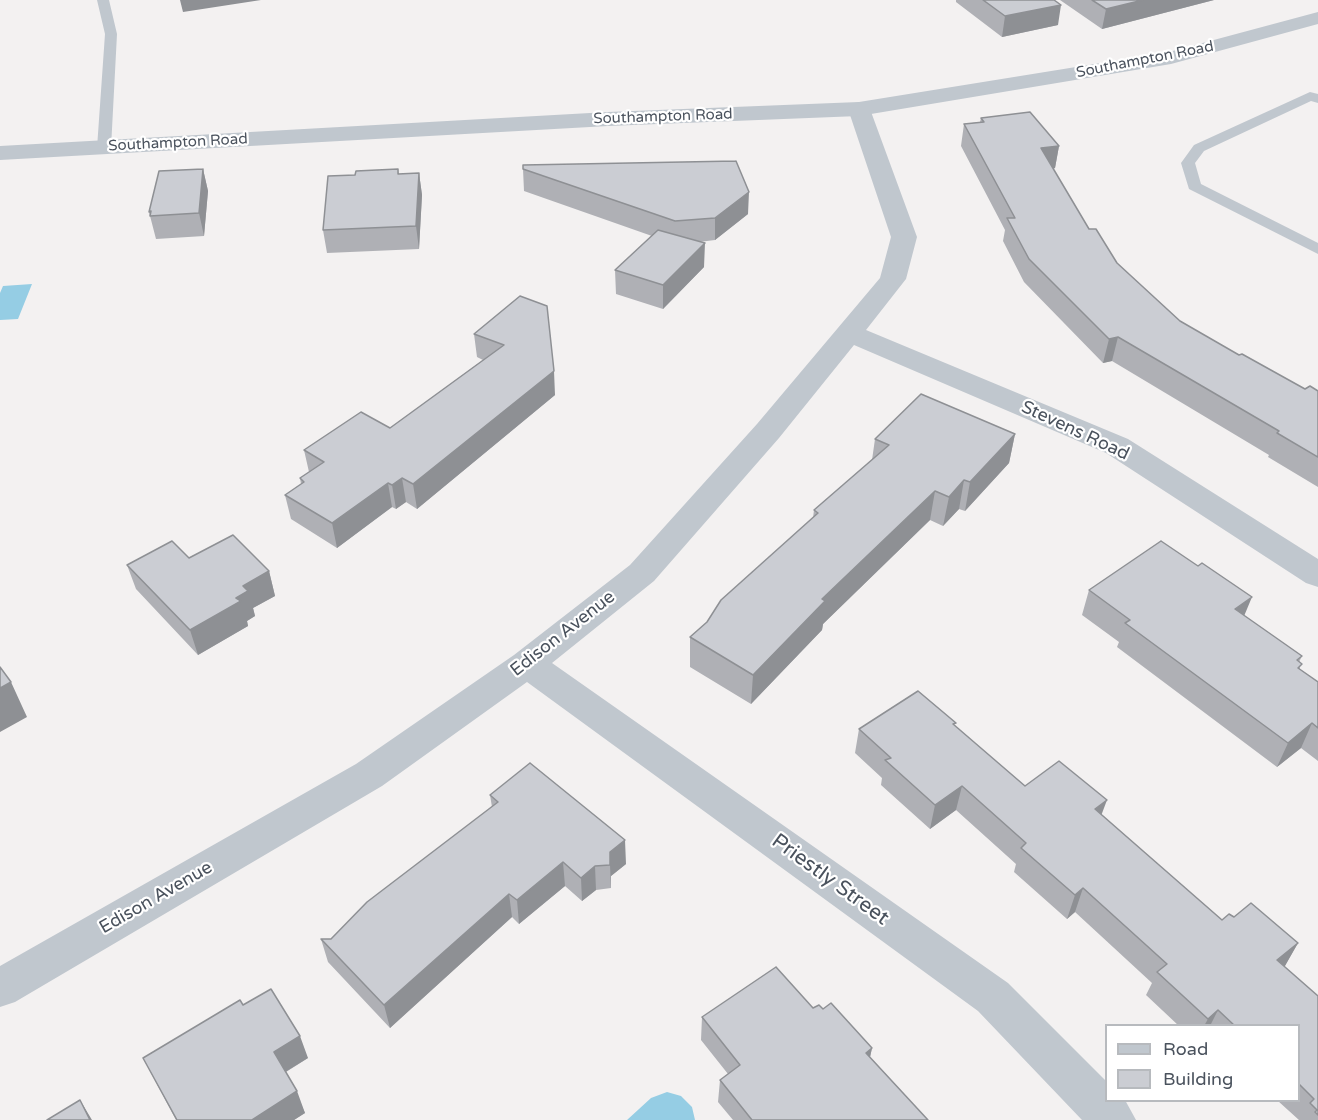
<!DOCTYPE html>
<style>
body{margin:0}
#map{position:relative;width:1318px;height:1120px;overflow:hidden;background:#f3f1f1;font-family:"Varela Round",sans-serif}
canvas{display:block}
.legend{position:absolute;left:1105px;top:1024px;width:195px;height:78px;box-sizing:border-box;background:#fff;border:2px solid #b7babe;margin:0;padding:8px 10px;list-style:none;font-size:18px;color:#4a525d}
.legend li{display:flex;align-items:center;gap:12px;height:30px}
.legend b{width:30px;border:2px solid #b7babe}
</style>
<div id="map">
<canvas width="1318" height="1120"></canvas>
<ul class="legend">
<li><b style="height:8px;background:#c0c7ce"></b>Road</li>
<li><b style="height:16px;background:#cbcdd3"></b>Building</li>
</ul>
</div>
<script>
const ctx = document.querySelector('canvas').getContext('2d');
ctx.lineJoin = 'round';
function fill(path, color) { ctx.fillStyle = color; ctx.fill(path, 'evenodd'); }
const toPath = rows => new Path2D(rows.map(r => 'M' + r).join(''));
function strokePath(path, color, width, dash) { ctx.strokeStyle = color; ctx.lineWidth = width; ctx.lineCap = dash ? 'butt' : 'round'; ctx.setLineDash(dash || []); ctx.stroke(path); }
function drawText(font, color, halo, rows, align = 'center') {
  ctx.font = font + ' "Varela Round",sans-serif'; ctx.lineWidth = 4.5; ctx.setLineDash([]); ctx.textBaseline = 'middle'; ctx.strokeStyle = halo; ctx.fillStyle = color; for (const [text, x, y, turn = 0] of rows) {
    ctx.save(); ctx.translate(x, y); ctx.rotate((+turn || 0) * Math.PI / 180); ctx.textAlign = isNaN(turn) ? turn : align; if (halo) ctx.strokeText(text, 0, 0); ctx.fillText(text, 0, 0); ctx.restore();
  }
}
const water = toPath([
 [32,284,18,319,0,320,0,293,3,286],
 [667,1092,681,1096,692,1107,695,1120,627,1120,651,1098]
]);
const service = toPath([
 [97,0,109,0,117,34,111,148,104,152,97,148,105,34,97,0],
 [1310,92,1318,94,1318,103,1311,101,1204,151,1195,163,1201,184,1318,243,1318,254,1189,189,1181,163,1194,145,1310,92]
]);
const minor = toPath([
 [859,102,867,104,870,109,917,237,906,279,866,330,1128,439,1318,559,1318,587,1306,583,1106,453,854,345,779,438,654,581,552,663,1008,983,1106,1081,1106,1100,1125,1100,1136,1120,1082,1120,978,1011,527,682,382,786,15,1002,0,1007,0,966,356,764,514,655,630,565,757,424,880,278,891,237,848,109,851,104,859,102]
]);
const tertiary = toPath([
 [1318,12,1318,24,1171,64,859,116,608,126,0,160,0,146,608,112,859,102,1169,52,1318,12]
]);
const wall = toPath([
 [956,0,1054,0,1058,25,1002,37,956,2],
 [1060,0,1214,0,1102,29],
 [981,118,1059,146,1055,168,1053,169,1089,229,1117,263,1180,321,1239,355,1305,389,1318,391,1318,487,1268,457,1269,455,1112,361,1103,363,1024,282,1003,241,1005,230,961,146,964,124,980,122],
 [203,169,208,191,204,236,156,239,149,212],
 [398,169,399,174,419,173,422,195,419,249,327,253,323,230,355,175],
 [523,169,748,214,715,240,699,242,704,267,663,309,616,294,615,270,652,236,524,191],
 [520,296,555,395,417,509,406,502,396,509,392,507,337,548,291,519,285,495,301,484,300,478,309,472,304,450,390,428,483,360,477,357,474,334],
 [1015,434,1009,463,965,511,959,509,943,526,930,520,823,624,822,630,751,704,690,667,690,637,707,622,813,518,814,510,872,460,875,439],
 [189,558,269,571,275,596,253,608,255,616,247,621,248,626,198,655,136,589,127,565],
 [1089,590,1245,616,1302,656,1299,662,1300,669,1318,682,1318,761,1301,748,1277,767,1117,647,1119,642,1082,615],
 [955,726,1025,786,1101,815,1222,920,1234,917,1298,943,1284,967,1318,996,1318,1120,1299,1120,1278,1101,1299,1101,1299,1026,1179,1026,1146,995,1152,983,1075,912,1067,919,1014,872,1016,864,956,810,930,829,881,785,882,778,855,753,859,729],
 [490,795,626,864,611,876,611,888,596,890,582,901,565,886,519,924,512,917,390,1028,328,962,321,939,331,939,492,807],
 [243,1005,308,1058,286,1072,305,1113,294,1120,176,1120,143,1058],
 [813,1008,823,1009,872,1048,870,1057,928,1120,733,1120,718,1102,720,1080,728,1074,701,1040,702,1017]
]);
const shadedWall = toPath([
 [180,0,261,0,183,12],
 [1143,0,1214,0,1102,29,1106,9],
 [1061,5,1058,25,1002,37,1005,16],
 [1059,146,1055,168,1036,171,1041,148],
 [203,169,208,191,204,236,199,213],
 [419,173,422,195,419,249,416,226],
 [749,192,748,214,715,240,715,218],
 [705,243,704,267,663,309,663,285],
 [1118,337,1112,361,1103,363,1109,339],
 [554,371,555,395,417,509,413,484],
 [1015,434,1009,463,965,511,970,482],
 [402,478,406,502,396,509,392,485],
 [964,480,959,509,943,526,949,497],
 [388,483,392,507,337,548,332,523],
 [935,491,930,520,823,624,822,630,751,704,753,675,822,599],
 [269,571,275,596,253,608,255,616,247,621,248,626,198,655,190,630,236,598,243,586],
 [1252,597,1242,621,1235,609],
 [11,682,27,717,0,732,0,688],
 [1312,723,1301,748,1277,767,1288,743],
 [962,786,956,810,930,829,935,805],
 [1107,800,1098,824,1095,809],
 [625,840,626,864,611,876,611,888,610,865,610,852],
 [563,862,565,886,519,924,517,900],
 [595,866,596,890,582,901,581,878],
 [1083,888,1075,912,1067,919,1075,895],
 [509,894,512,917,390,1028,384,1005],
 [1298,943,1285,966,1264,984,1277,960],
 [1218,1010,1210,1026,1204,1026,1208,1019],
 [300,1036,308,1058,282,1074,274,1052],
 [872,1048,867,1071,866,1053],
 [297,1091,305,1113,294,1120,252,1120],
 [80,1100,92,1120,90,1120]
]);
const building = toPath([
 [983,0,1054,0,1061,5,1005,16,983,0],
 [1092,0,1143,0,1106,9,1092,0],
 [1030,112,1059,146,1041,148,1089,229,1096,229,1117,263,1180,321,1239,355,1242,354,1305,389,1310,386,1318,391,1318,457,1277,433,1279,431,1118,337,1109,339,1029,259,1007,218,1015,218,964,124,984,122,981,118,1030,112],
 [736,161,749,192,715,218,675,221,523,169,523,165,736,161],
 [203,169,199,213,150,216,151,211,149,212,159,171,203,169],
 [398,169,398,174,419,173,416,226,323,230,328,176,355,175,356,171,398,169],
 [658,230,705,243,663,285,615,270,658,230],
 [520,296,547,306,554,371,413,484,402,478,392,485,388,483,332,523,285,495,304,482,300,478,324,462,304,450,361,412,390,428,504,345,474,334,520,296],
 [921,394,1015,434,970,482,964,480,949,497,935,491,822,599,825,601,753,675,690,637,707,622,721,600,818,513,814,510,889,445,875,439,921,394],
 [233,535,269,571,243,586,248,591,236,598,241,601,190,630,127,565,172,541,189,558,233,535],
 [1161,541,1198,566,1202,563,1252,597,1235,609,1302,656,1297,660,1302,664,1298,668,1318,682,1318,728,1312,723,1288,743,1125,623,1130,620,1089,590,1161,541],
 [0,667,11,682,0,688,0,667],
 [918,691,956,723,953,724,1025,786,1059,761,1107,800,1095,809,1222,920,1229,914,1234,917,1251,903,1298,943,1277,960,1318,996,1318,1115,1315,1112,1317,1110,1310,1103,1314,1099,1299,1084,1299,1026,1235,1026,1218,1010,1208,1019,1157,972,1167,964,1083,888,1075,895,1021,848,1026,843,962,786,935,805,885,760,891,758,859,729,918,691],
 [530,763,625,840,610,852,610,865,595,866,581,878,563,862,517,900,509,894,384,1005,321,939,331,939,367,902,498,802,490,795,530,763],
 [776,967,813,1008,819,1005,823,1009,831,1003,872,1048,866,1053,928,1120,752,1120,720,1080,740,1065,702,1017,776,967],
 [271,989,300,1036,274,1052,297,1091,252,1120,177,1120,143,1058,240,1000,243,1005,271,989],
 [80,1100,90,1120,47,1120,80,1100]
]);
const farStreetnames = [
 ["Southampton Road",1145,60,-11],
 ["Southampton Road",663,117,-2],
 ["Southampton Road",178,143,-3]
];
const streetNames = [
 ["Stevens Road",1075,431,25],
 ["Edison Avenue",563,634,-38],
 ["Edison Avenue",156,898,-30]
];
const nearStreetnames = [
 ["Priestly Street",830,880,36]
];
fill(water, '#95cde4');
fill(service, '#c0c7ce');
fill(minor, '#c0c7ce');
fill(tertiary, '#c0c7ce');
fill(wall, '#afb0b5');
fill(shadedWall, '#8e9094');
fill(building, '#cbcdd3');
strokePath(building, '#8e9094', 1.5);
drawText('15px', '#4a525d', '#fff', farStreetnames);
drawText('18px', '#4a525d', '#fff', streetNames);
drawText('21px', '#4a525d', '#fff', nearStreetnames);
</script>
